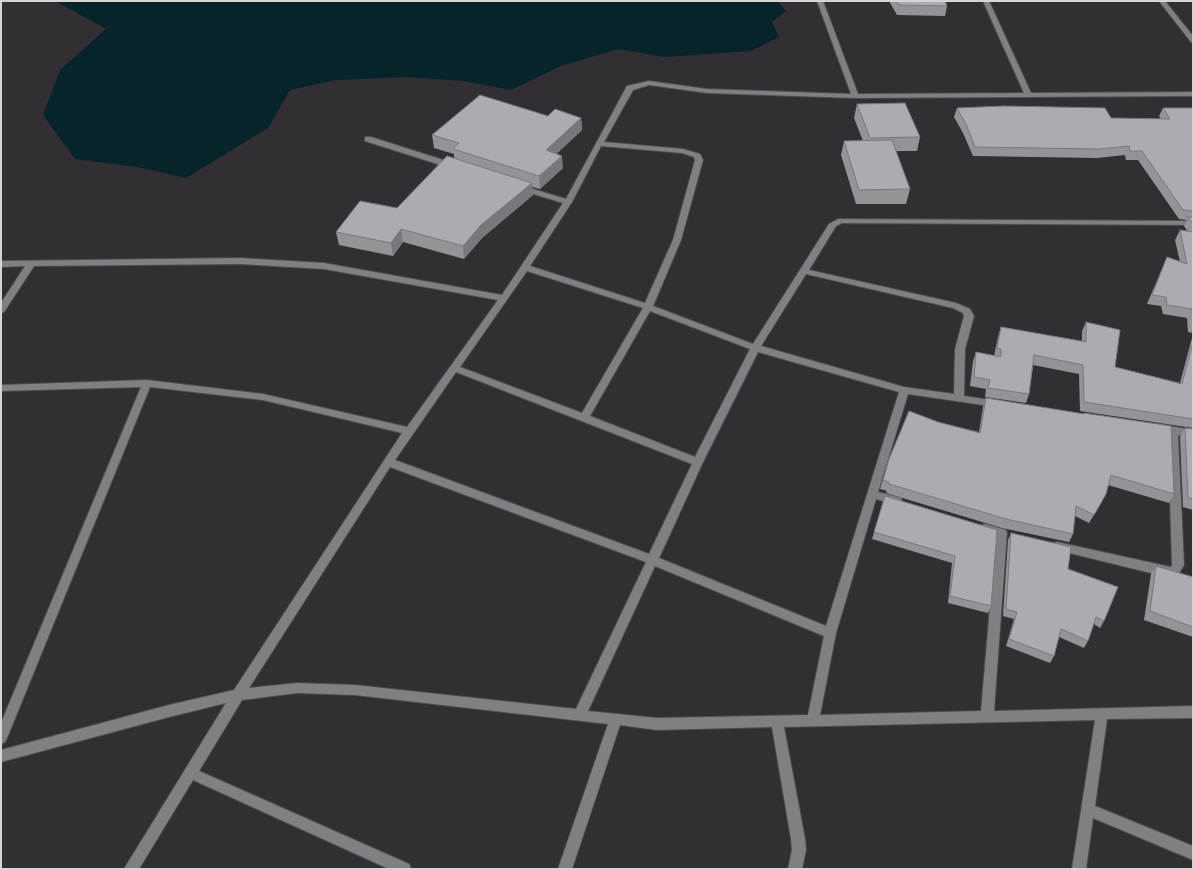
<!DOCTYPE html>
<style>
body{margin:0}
#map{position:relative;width:1194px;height:870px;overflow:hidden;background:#322e34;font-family:"PT Sans",sans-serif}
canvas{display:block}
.frame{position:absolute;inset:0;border:2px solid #d6d4d7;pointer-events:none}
</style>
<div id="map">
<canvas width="1194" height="870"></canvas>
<div class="frame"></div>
</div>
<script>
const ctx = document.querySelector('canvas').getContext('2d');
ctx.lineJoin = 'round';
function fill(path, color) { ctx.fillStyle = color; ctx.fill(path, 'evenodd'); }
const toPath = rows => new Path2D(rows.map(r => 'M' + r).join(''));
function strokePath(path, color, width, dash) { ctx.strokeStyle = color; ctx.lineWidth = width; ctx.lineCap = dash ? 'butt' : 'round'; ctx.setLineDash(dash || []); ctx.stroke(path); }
const water = toPath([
 [55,1,777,1,786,11,772,22,779,37,751,51,665,57,618,49,561,66,511,90,464,81,405,77,336,80,290,90,268,128,186,178,138,167,75,159,43,115,60,70,106,29]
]);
const minor = toPath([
 [817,1,823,1,858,94,1024,93,983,1,989,1,1031,93,1193,92,1193,96,855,98,707,93,649,85,633,90,604,142,683,149,700,154,703,160,681,240,653,306,753,344,829,224,838,219,1193,221,1193,225,842,223,836,226,809,270,956,303,970,309,974,316,965,349,964,396,997,401,1002,404,997,407,908,394,878,492,901,498,902,501,901,504,897,505,876,499,836,633,820,715,981,711,996,536,981,531,980,528,981,525,985,524,1006,530,1007,533,994,711,1193,706,1193,718,1107,719,1095,806,1193,846,1193,860,1093,818,1086,869,1072,869,1095,720,784,727,805,839,806,850,802,869,788,869,792,850,791,839,772,727,657,730,620,725,572,869,558,869,608,724,355,695,297,693,242,700,199,771,409,864,411,869,389,869,193,780,139,869,124,869,226,703,169,717,1,762,1,750,169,705,234,690,402,433,263,400,150,387,7,738,5,742,1,744,1,723,141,387,1,391,1,385,147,380,263,394,407,427,498,300,324,269,240,264,34,266,4,312,1,313,1,303,25,266,1,267,1,261,240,258,324,263,502,295,563,203,517,189,516,187,520,185,566,199,627,86,649,81,707,89,851,94,817,1],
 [601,146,682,153,694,157,695,160,673,240,645,303,530,266,572,202,601,146],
 [527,271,643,308,582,413,460,367,527,271],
 [806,274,953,308,963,313,964,316,955,349,954,394,904,387,761,346,806,274],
 [650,311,750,349,695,457,590,416,650,311],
 [758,352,899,392,826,626,659,558,703,462,758,352],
 [456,372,692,464,649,554,395,460,456,372],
 [390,467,646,562,576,709,355,685,297,683,249,688,390,467],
 [655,566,824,636,808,715,657,718,588,711,655,566],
 [1159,1,1165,1,1193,36,1193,43,1191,42,1159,1],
 [365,137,371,137,456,164,457,166,453,168,450,168,365,141,365,137],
 [1158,424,1193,430,1193,438,1178,435,1184,565,1178,575,1174,577,1159,575,1053,549,1052,546,1053,543,1057,542,1171,567,1172,565,1168,433,1154,431,1153,428,1154,425,1158,424]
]);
const wall = toPath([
 [889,1,945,1,947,6,945,16,897,15],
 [857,104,920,137,917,151,896,151,910,189,906,204,856,204,841,155,844,141,863,141,854,118],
 [957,108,1111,118,1161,119,1159,116,1163,108,1193,108,1193,333,1188,332,1187,318,1163,314,1161,306,1147,304,1167,257,1180,262,1175,240,1180,230,1188,232,1184,226,1187,220,1179,219,1138,160,1126,160,1125,155,1097,158,973,156,963,133,954,117],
 [548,116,581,118,582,130,556,154,563,168,540,189,532,187,533,195,482,238,464,259,403,242,393,256,339,245,336,232,397,208,454,158,454,154,434,148,432,135],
 [1086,322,1115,367,1180,383,1193,334,1193,428,1080,411,1079,374,1033,365,1029,394,1026,403,985,397,986,389,970,386,973,361,976,352,994,356,998,337,1001,327,1082,341,1082,331],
 [986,398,1084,414,1084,413,1174,494,1169,503,1108,485,1102,502,1089,523,1075,516,1073,534,1069,542,1002,528,886,493,887,491,880,489,889,459,938,422,979,432,983,407],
 [1185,428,1193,429,1193,510,1183,507,1180,437],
 [885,496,997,530,991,606,988,613,948,603,952,563,872,539],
 [1011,533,1068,569,1104,621,1100,628,1094,624,1088,641,1084,648,1059,637,1054,656,1050,663,1006,646,1014,619,1003,616,1008,540],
 [1156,566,1193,577,1193,637,1144,620,1151,574]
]);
const shadedWall = toPath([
 [581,118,582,130,547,163,546,150],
 [562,156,563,168,540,189,539,176],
 [532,183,533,195,482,238,464,259,463,246,481,225],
 [401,229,403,242,393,256,391,243]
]);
const building = toPath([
 [897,1,945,1,947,6,899,5,897,1],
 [480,95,548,116,555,109,581,118,546,150,562,156,539,176,453,149,459,143,432,135,480,95],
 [905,103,920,137,870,138,857,104,905,103],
 [1004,106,1105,108,1111,118,1170,119,1163,108,1193,108,1193,211,1183,210,1142,151,1130,151,1129,146,1100,149,975,147,966,124,957,108,1004,106],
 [892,140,910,189,859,190,844,141,892,140],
 [447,156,532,183,481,225,463,246,401,229,391,243,336,232,360,201,397,208,447,156],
 [1188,217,1193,217,1193,224,1188,217],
 [1180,230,1193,232,1193,323,1192,309,1167,305,1166,297,1152,295,1167,257,1187,264,1180,230],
 [1086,322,1120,330,1115,367,1182,384,1193,342,1193,419,1084,402,1083,365,1034,355,1029,394,988,388,990,380,974,377,976,352,1001,357,1001,349,997,348,1001,327,1086,342,1086,322],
 [986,398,1084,414,1084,413,1171,426,1174,494,1111,475,1106,494,1094,515,1076,506,1073,534,1006,519,889,484,889,482,883,480,889,459,909,411,938,422,980,433,986,398],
 [1185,428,1193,429,1193,499,1188,498,1185,428],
 [885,496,997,530,991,606,950,596,955,556,874,532,885,496],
 [1011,533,1071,547,1068,569,1118,587,1104,621,1096,617,1088,641,1061,629,1054,656,1009,639,1017,612,1006,609,1011,533],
 [1156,566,1193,577,1193,627,1150,611,1156,566]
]);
fill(water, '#06242a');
strokePath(minor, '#4f4b50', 2);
fill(minor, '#827e84');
fill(wall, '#969298');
fill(shadedWall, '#7a777c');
fill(building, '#aeaab1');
strokePath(building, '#7a777c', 1);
</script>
